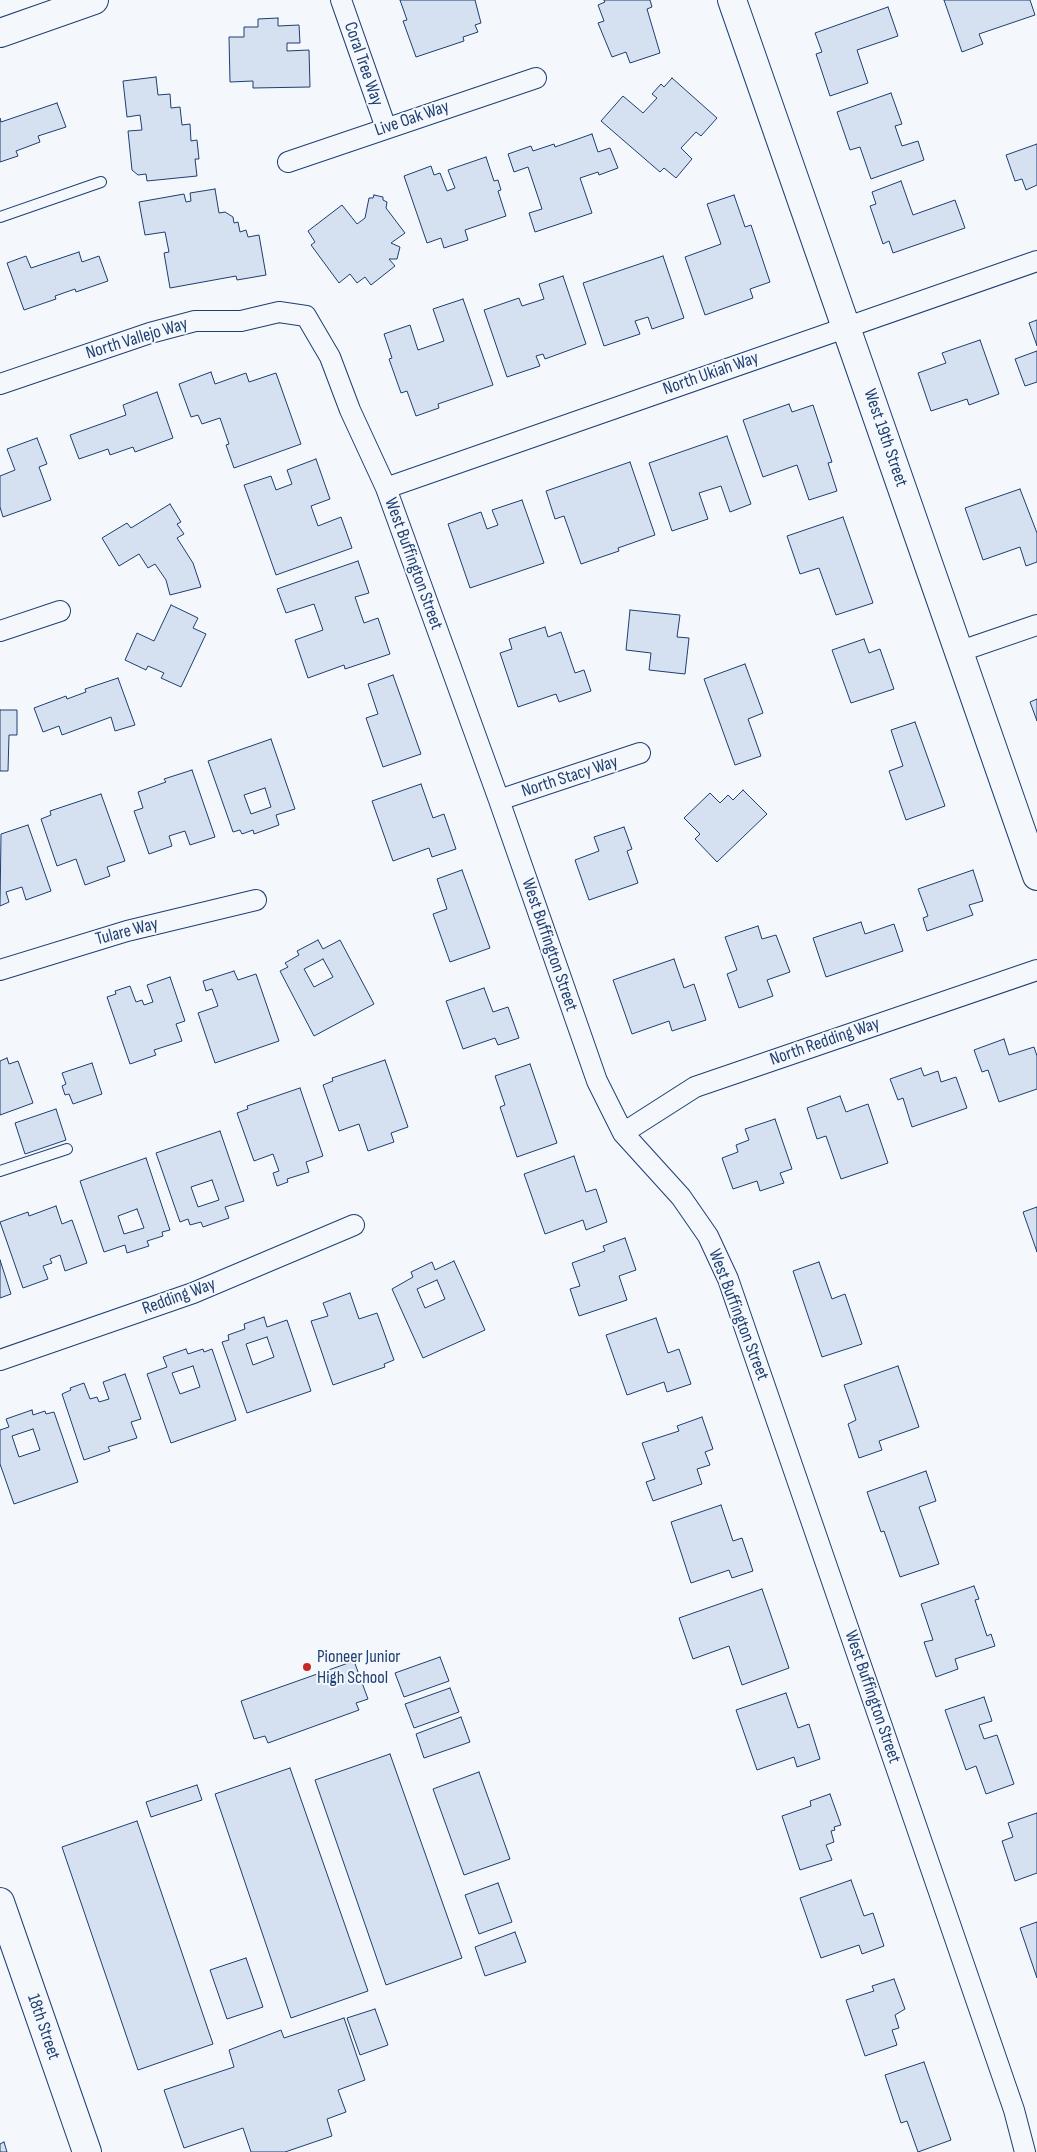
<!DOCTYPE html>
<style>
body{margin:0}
canvas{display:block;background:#f4f7fb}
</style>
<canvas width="1037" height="2152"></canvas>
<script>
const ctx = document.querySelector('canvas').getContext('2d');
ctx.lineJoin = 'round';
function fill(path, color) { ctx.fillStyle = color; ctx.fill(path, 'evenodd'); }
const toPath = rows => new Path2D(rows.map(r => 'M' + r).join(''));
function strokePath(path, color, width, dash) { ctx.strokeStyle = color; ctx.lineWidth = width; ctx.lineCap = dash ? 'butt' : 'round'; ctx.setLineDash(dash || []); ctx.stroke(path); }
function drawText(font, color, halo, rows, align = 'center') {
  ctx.font = font + ' "Sofia Sans Condensed",sans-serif'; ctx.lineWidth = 4; ctx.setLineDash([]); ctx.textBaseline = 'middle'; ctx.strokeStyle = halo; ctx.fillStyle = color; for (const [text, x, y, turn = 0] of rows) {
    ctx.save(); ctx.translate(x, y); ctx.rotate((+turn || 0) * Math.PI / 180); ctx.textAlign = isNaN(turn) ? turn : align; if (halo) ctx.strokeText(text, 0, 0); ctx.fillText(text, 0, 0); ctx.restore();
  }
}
const building = toPath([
 [400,0,475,0,481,23,475,25,478,32,463,37,464,41,416,57,403,21,407,20,400,0],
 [604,0,650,0,652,7,647,9,660,53,630,63,626,52,612,57,598,23,604,21,598,5,605,2,604,0],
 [944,0,1030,0,1035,15,979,34,983,44,962,52,944,0],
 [888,7,898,36,857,50,868,83,830,96,816,54,822,52,815,33,888,7],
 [278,18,278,26,299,25,300,43,287,43,287,51,309,50,310,87,253,88,253,81,230,82,229,37,244,37,244,27,258,27,258,19,278,18],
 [156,77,158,95,170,94,171,108,180,107,182,125,190,124,191,141,197,140,199,159,195,159,197,176,147,181,146,174,138,175,132,170,128,131,142,130,140,115,127,117,123,81,156,77],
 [672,78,717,118,701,136,696,132,681,148,692,159,676,178,664,168,660,172,601,121,623,96,643,113,657,98,652,94,661,84,664,87,672,78],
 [891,93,902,124,895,126,902,146,918,141,924,160,871,179,860,147,850,150,837,112,891,93],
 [57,103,66,127,38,136,40,142,16,151,18,156,0,162,0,118,1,122,57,103],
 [592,134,598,152,610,148,618,168,599,175,598,172,580,178,592,213,535,232,529,213,542,209,528,167,514,172,508,154,531,146,533,151,554,144,555,147,592,134],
 [1037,144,1037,185,1026,190,1022,179,1015,181,1006,155,1037,144],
 [486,157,494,181,498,180,501,190,498,191,506,216,465,230,468,240,444,248,441,238,427,243,404,176,431,166,434,175,440,173,447,191,455,188,448,170,486,157],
 [901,181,913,215,955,200,965,228,893,253,889,241,883,244,870,206,876,204,872,192,901,181],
 [215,189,219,213,225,212,233,217,234,223,238,222,240,232,246,230,248,237,259,235,266,275,237,280,236,276,170,288,164,253,169,252,165,232,145,235,139,202,184,194,186,202,191,201,190,193,215,189],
 [374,195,383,197,383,200,387,202,386,208,405,233,391,243,400,247,397,259,389,259,395,266,371,285,365,277,357,283,350,274,339,283,311,245,315,242,308,231,342,205,357,224,365,218,369,198,373,198,374,195],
 [734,195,745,227,751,225,770,282,750,289,753,298,705,315,685,257,721,244,707,204,734,195],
 [79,252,82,262,99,256,108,281,76,292,75,289,55,296,56,299,24,310,7,263,26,256,31,268,79,252],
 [663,256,684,318,652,329,648,317,635,321,640,334,604,346,583,283,663,256],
 [563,276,586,344,545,359,543,354,536,356,540,366,507,377,484,310,519,298,522,306,544,299,539,284,563,276],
 [463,299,493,385,438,404,439,408,416,416,407,391,401,393,389,359,392,358,384,334,410,325,418,350,444,341,433,309,463,299],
 [1037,320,1037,346,1029,323,1037,320],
 [980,340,999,394,969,405,967,399,931,411,918,373,946,363,942,353,980,340],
 [1037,351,1037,382,1025,386,1015,359,1037,351],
 [211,372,215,384,246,373,249,382,276,373,301,444,234,468,226,445,229,444,220,418,202,424,198,415,191,417,179,384,211,372],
 [157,392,173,438,135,452,133,447,110,455,108,449,79,459,70,435,126,415,123,405,157,392],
 [789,404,792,412,813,405,832,462,828,463,837,491,809,500,797,465,763,477,743,420,789,404],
 [727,436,751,504,730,512,721,486,699,493,708,519,672,531,649,463,727,436],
 [37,438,47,464,39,467,51,500,3,517,0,507,0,476,15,470,7,449,37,438],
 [316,459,330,499,311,506,318,526,341,517,352,548,276,575,244,485,271,476,276,490,292,484,287,470,316,459],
 [630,462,655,535,618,548,619,551,581,564,564,516,555,519,546,491,630,462],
 [1020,489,1037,533,1037,562,1026,566,1020,547,983,560,965,508,1020,489],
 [522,500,544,563,470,588,448,524,481,512,487,529,498,525,492,510,522,500],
 [170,504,181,522,177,524,184,534,177,538,193,563,201,587,170,595,166,580,155,564,148,568,139,554,119,566,102,538,127,523,131,528,170,504],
 [843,517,873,603,836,615,819,568,800,574,787,536,843,517],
 [358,561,369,593,355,597,364,623,378,618,390,654,345,669,344,665,308,678,295,640,323,630,314,604,286,613,277,589,358,561],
 [171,605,198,618,193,628,206,634,181,687,161,678,164,673,148,666,146,670,125,660,137,633,154,641,171,605],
 [630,610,680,615,677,637,689,638,685,674,649,670,651,653,626,650,630,610],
 [545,627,548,637,561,632,575,673,584,670,591,691,559,702,556,694,518,707,500,653,512,649,509,639,545,627],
 [864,639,869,653,880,649,894,689,851,703,832,650,864,639],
 [745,664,763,713,748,719,761,756,735,765,704,679,745,664],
 [393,675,421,754,383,767,366,718,378,714,368,684,393,675],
 [118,678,135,725,115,731,111,717,62,735,59,726,43,732,34,708,66,696,67,699,86,692,85,689,118,678],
 [1037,699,1037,721,1030,702,1037,699],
 [0,710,17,710,17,735,9,735,8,771,0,771,0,710],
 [915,722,945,806,906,820,889,771,903,766,891,730,915,722],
 [271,739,295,809,276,815,279,825,254,834,253,830,242,834,240,830,233,832,208,761,271,739],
 [265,788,271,807,251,814,244,795,265,788],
 [192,770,215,837,190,845,185,831,169,836,172,846,149,854,134,811,143,808,138,792,166,782,164,779,192,770],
 [421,784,433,818,444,814,456,849,432,857,429,848,393,861,372,801,421,784],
 [743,790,767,814,717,862,695,839,700,834,684,818,710,793,720,803,728,795,733,800,743,790],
 [101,794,125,861,107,867,110,876,85,885,76,859,57,866,41,819,51,815,50,811,101,794],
 [28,825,51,891,26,900,22,887,6,892,9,902,0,906,1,834,28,825],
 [624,827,632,849,627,851,638,883,589,900,575,860,599,851,594,837,624,827],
 [462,870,490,948,450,962,433,914,447,909,437,879,462,870],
 [973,870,983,901,969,905,973,915,927,931,923,918,928,916,918,889,973,870],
 [861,922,865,934,894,924,903,951,826,977,813,938,861,922],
 [758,926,762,939,776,935,790,972,767,980,773,996,739,1008,727,974,737,970,725,937,758,926],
 [318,940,323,949,340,940,374,1004,314,1036,280,971,288,967,285,963,299,955,297,951,318,940],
 [323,959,333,977,314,987,304,969,323,959],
 [674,959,684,988,694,984,706,1020,672,1031,669,1021,632,1034,613,980,674,959],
 [234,971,238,980,256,974,279,1041,215,1063,198,1013,218,1006,212,989,206,991,203,981,234,971],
 [170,977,185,1021,176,1024,182,1041,154,1050,156,1055,130,1064,107,997,116,994,115,991,130,986,136,1002,142,1000,144,1005,153,1002,147,985,170,977],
 [484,988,493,1012,508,1007,519,1038,498,1045,495,1038,463,1049,446,1001,484,988],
 [1004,1039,1009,1055,1034,1047,1037,1056,1037,1089,999,1102,988,1070,982,1072,974,1050,1004,1039],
 [7,1058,9,1064,18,1061,33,1103,0,1115,0,1061,7,1058],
 [385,1060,408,1127,391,1133,394,1142,368,1151,359,1124,339,1131,323,1085,333,1081,332,1078,385,1060],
 [92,1063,102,1094,73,1104,69,1094,65,1095,62,1086,66,1084,62,1073,92,1063],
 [530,1064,557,1143,517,1157,500,1107,505,1105,495,1076,530,1064],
 [921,1068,924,1076,938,1071,941,1082,956,1077,967,1108,912,1127,903,1098,898,1100,890,1079,921,1068],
 [300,1088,323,1156,306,1162,309,1172,287,1179,288,1182,277,1186,273,1173,279,1171,273,1154,254,1161,237,1113,248,1109,247,1106,300,1088],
 [840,1096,846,1112,868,1104,888,1163,841,1179,826,1136,817,1139,807,1108,840,1096],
 [56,1109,66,1140,25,1154,15,1123,56,1109],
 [775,1119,792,1169,780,1173,784,1183,760,1191,757,1181,733,1189,722,1158,738,1152,736,1145,749,1140,745,1129,775,1119],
 [220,1131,244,1201,225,1207,229,1218,203,1227,201,1222,190,1225,188,1219,180,1222,156,1153,220,1131],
 [212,1180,219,1200,198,1207,191,1187,212,1180],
 [574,1156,586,1192,596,1189,607,1222,586,1230,583,1220,545,1234,524,1174,574,1156],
 [146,1158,170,1230,162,1232,163,1236,147,1241,149,1246,127,1253,125,1245,104,1252,80,1181,146,1158],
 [137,1209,144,1228,124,1234,118,1216,137,1209],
 [56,1206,62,1224,72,1220,87,1263,65,1271,60,1255,50,1259,52,1263,43,1266,48,1279,23,1288,0,1222,28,1212,29,1216,56,1206],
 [1037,1207,1037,1252,1023,1212,1037,1207],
 [625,1238,636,1270,619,1276,627,1300,579,1316,570,1289,580,1286,572,1263,605,1251,603,1246,625,1238],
 [0,1260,11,1294,0,1298,0,1260],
 [454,1261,485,1330,423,1358,392,1289,413,1277,411,1272,432,1262,435,1270,454,1261],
 [437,1280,445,1299,425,1308,417,1289,437,1280],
 [819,1262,832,1299,845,1294,862,1344,822,1357,793,1271,819,1262],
 [350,1293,359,1319,377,1313,394,1360,384,1364,385,1367,333,1385,311,1321,328,1316,323,1303,350,1293],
 [264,1317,267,1327,287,1320,311,1391,247,1413,222,1342,229,1340,228,1335,245,1329,244,1324,264,1317],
 [267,1337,274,1357,253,1365,246,1344,267,1337],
 [656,1318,668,1353,679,1349,691,1384,667,1392,664,1382,627,1395,606,1335,656,1318],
 [186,1349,188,1354,203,1349,204,1352,212,1349,236,1420,171,1443,147,1374,167,1367,163,1357,186,1349],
 [193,1366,200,1387,180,1394,172,1373,193,1366],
 [898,1366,919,1427,879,1441,882,1450,859,1458,848,1424,856,1420,844,1385,898,1366],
 [125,1374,141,1419,131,1422,137,1438,108,1447,110,1451,84,1460,62,1394,71,1390,70,1388,84,1383,90,1399,97,1397,99,1402,109,1399,103,1382,125,1374],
 [32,1410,33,1415,45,1411,46,1414,54,1412,78,1482,14,1504,0,1464,0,1430,9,1427,6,1419,32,1410],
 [33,1429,40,1450,19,1457,12,1436,33,1429],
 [702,1417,713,1449,705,1452,710,1465,697,1469,702,1484,653,1501,646,1482,655,1479,642,1443,679,1431,677,1426,702,1417],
 [926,1471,936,1501,919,1507,939,1564,900,1577,884,1531,881,1532,867,1492,926,1471],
 [721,1505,733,1541,742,1538,753,1571,732,1578,729,1570,691,1583,671,1522,721,1505],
 [974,1586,979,1599,975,1600,987,1636,991,1634,995,1646,955,1659,958,1669,936,1677,924,1642,933,1640,921,1604,974,1586],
 [762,1589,789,1668,742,1685,729,1646,693,1659,679,1618,762,1589],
 [440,1657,449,1681,404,1697,395,1673,440,1657],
 [354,1661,368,1699,356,1703,359,1710,268,1743,265,1736,254,1739,241,1701,354,1661],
 [450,1688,459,1712,414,1728,405,1704,450,1688],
 [786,1693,798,1728,809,1724,820,1759,797,1767,794,1757,757,1770,736,1710,786,1693],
 [984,1697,992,1721,979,1725,984,1739,997,1735,1014,1784,986,1794,976,1766,966,1770,945,1710,984,1697],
 [461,1717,470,1742,424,1758,416,1734,461,1717],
 [390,1754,462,1958,386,1985,315,1780,390,1754],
 [290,1768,368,1991,291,2018,215,1794,290,1768],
 [479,1772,510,1859,464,1875,433,1789,479,1772],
 [197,1785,202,1800,151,1817,146,1802,197,1785],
 [830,1794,841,1825,834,1827,835,1830,831,1831,834,1842,826,1845,832,1860,800,1870,782,1816,811,1806,810,1801,830,1794],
 [1037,1813,1037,1873,1015,1881,1002,1841,1013,1837,1008,1823,1037,1813],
 [137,1821,213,2044,138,2070,62,1847,137,1821],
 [851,1880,864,1916,873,1913,884,1946,862,1954,859,1945,821,1958,800,1898,851,1880],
 [498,1883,512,1922,479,1934,465,1895,498,1883],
 [1037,1922,1037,1978,1020,1928,1037,1922],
 [515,1932,526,1962,485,1976,475,1947,515,1932],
 [246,1958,263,2007,227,2019,210,1970,246,1958],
 [894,1979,905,2009,895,2015,899,2028,892,2030,897,2045,865,2056,846,2000,874,1991,872,1986,894,1979],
 [375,2009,388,2045,360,2055,347,2018,375,2009],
 [344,2018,365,2080,338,2090,346,2112,327,2119,332,2136,285,2152,251,2152,243,2128,184,2148,164,2090,234,2067,229,2050,281,2030,284,2038,344,2018],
 [924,2062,951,2140,918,2152,907,2121,901,2123,885,2075,924,2062],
 [4,2142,7,2152,0,2152,0,2144,4,2142]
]);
const lane = toPath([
 [0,217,101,182],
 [0,1171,67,1149]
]);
const street = toPath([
 [341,0,386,128],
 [288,162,536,78],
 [0,384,150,333,195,321,241,321,279,312,306,316,330,357,350,410,386,488,499,800,597,1081,623,1133,681,1197,708,1236,728,1279,1014,2110,1025,2152],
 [386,488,1037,261],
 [0,631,60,611],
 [958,652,1037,625],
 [499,800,640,753],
 [0,970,127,931,256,900],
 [623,1133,695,1087,1037,970],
 [0,1360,193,1293,354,1225]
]);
const secondary = toPath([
 [732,0,1037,876],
 [0,33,94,0],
 [0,1902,87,2152]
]);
const markers = [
 [307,1667,5,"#c62828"]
];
const streetNames = [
 ["Coral Tree Way",363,64,71],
 ["Live Oak Way",412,119,-19],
 ["North Vallejo Way",137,339,-17],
 ["North Ukiah Way",711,374,-19],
 ["West 19th Street",885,438,71],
 ["West Buffington Street",413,564,70],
 ["North Stacy Way",570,777,-18],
 ["Tulare Way",127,932,-15],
 ["West Buffington Street",549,945,71],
 ["North Redding Way",825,1042,-19],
 ["Redding Way",179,1297,-20],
 ["West Buffington Street",738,1315,69],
 ["West Buffington Street",872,1697,71],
 ["18th Street",43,2027,71]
];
const poiNames = [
 ["Pioneer Junior",317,1657],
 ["High School",317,1678]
];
fill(building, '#d5e0f0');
strokePath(building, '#1d3f73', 1);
strokePath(lane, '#1d3f73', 12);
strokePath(street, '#1d3f73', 22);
strokePath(secondary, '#1d3f73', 30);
strokePath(lane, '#f4f7fb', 10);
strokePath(street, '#f4f7fb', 20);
strokePath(secondary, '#f4f7fb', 28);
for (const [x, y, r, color] of markers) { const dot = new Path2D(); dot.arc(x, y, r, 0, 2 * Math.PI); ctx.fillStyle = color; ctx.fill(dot); strokePath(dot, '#f4f7fb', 2); }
drawText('18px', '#1d3f73', '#f4f7fb', streetNames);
drawText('18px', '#1d3f73', '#f4f7fb', poiNames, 'left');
</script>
